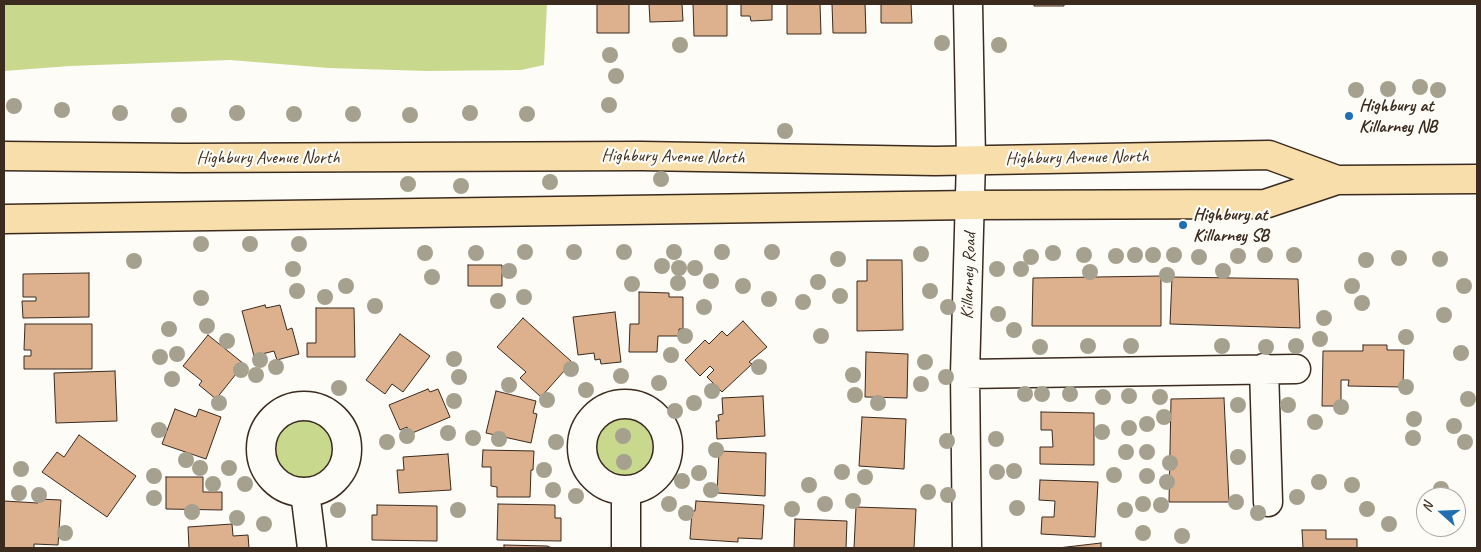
<!DOCTYPE html>
<style>
body{margin:0}
#map{position:relative;width:1481px;height:552px;overflow:hidden;background:#fdfcf7;font-family:Caveat,sans-serif}
canvas{display:block}
.frame{position:absolute;inset:0;border:5px solid #3b2a1e;pointer-events:none}
.north{position:absolute;left:1416px;top:487px;width:50px;height:50px;box-sizing:border-box;background:#fdfcf7;border:1px solid #afa8a0;border-radius:50%;rotate:290deg;font-size:14px;font-weight:700;line-height:20px;text-align:center;color:#3b2a1e}
.north::after{content:'';display:block;margin:auto;width:18px;height:22px;background:#1f6fb2;clip-path:polygon(50% 0,100% 100%,50% 72%,0 100%)}
</style>
<div id="map">
<canvas width="1481" height="552"></canvas>
<div class="frame"></div>
<div class="north">N</div>
</div>
<script>
const ctx = document.querySelector('canvas').getContext('2d');
ctx.lineJoin = 'round';
function fill(path, color) { ctx.fillStyle = color; ctx.fill(path, 'evenodd'); }
const toPath = rows => new Path2D(rows.map(r => 'M' + r).join(''));
function strokePath(path, color, width, dash) { ctx.strokeStyle = color; ctx.lineWidth = width; ctx.lineCap = dash ? 'butt' : 'round'; ctx.setLineDash(dash || []); ctx.stroke(path); }
function drawText(font, color, halo, rows, align = 'center') {
  ctx.font = font + ' Caveat,sans-serif'; ctx.lineWidth = 4.5; ctx.setLineDash([]); ctx.textBaseline = 'middle'; ctx.strokeStyle = halo; ctx.fillStyle = color; for (const [text, x, y, turn = 0] of rows) {
    ctx.save(); ctx.translate(x, y); ctx.rotate((+turn || 0) * Math.PI / 180); ctx.textAlign = isNaN(turn) ? turn : align; if (halo) ctx.strokeText(text, 0, 0); ctx.fillText(text, 0, 0); ctx.restore();
  }
}
const green = toPath([
 [4,4,547,4,544,65,521,70,427,71,329,68,230,60,70,66,4,71],
 '597 447a29 29 0 1 1 58 0a29 29 0 1 1-58 0Z',
 '276 449a29 29 0 1 1 58 0a29 29 0 1 1-58 0Z'
]);
const building = toPath([
 [597,4,629,4,629,33,597,33,597,4],
 [649,4,682,4,683,21,650,22,649,4],
 [693,4,727,4,727,36,694,36,693,4],
 [741,4,772,4,772,20,751,21,750,16,741,16,741,4],
 [787,4,820,4,821,34,787,34,787,4],
 [832,4,865,4,866,33,833,33,832,4],
 [881,4,911,4,912,23,881,23,881,4],
 [1034,4,1064,4,1064,6,1034,6,1034,4],
 [867,260,902,260,903,330,857,331,857,281,867,281,867,260],
 [468,265,502,265,502,286,468,286,468,265],
 [89,273,89,317,23,318,22,301,36,301,36,297,23,297,23,274,89,273],
 [1161,276,1161,326,1032,326,1033,278,1161,276],
 [1172,277,1298,279,1300,328,1170,324,1172,277],
 [639,292,669,293,669,297,683,297,683,329,679,329,679,336,658,336,657,352,629,352,630,324,639,324,639,292],
 [265,305,266,308,280,305,287,330,292,328,299,354,277,360,274,351,254,356,242,311,265,305],
 [316,308,354,308,355,357,307,357,307,343,316,343,316,308],
 [615,312,621,362,601,364,600,359,595,360,594,353,578,355,573,317,615,312],
 [523,318,572,362,541,397,520,378,526,372,497,347,523,318],
 [743,321,767,347,749,362,752,364,722,392,707,377,714,370,710,366,700,376,685,360,705,340,709,344,722,331,727,336,743,321],
 [25,324,92,324,92,369,24,369,24,356,31,356,31,350,24,350,25,324],
 [400,334,430,356,403,392,392,384,385,394,366,380,400,334],
 [208,335,244,364,216,399,199,385,202,381,183,366,208,335],
 [1363,345,1387,345,1387,350,1404,350,1403,387,1348,386,1349,380,1341,380,1341,406,1322,406,1323,351,1363,351,1363,345],
 [866,352,908,354,907,398,865,397,866,352],
 [115,371,117,421,56,423,54,373,115,371],
 [428,389,430,392,438,389,450,417,410,434,407,427,400,430,389,405,428,389],
 [496,391,536,401,533,413,537,414,531,443,486,433,496,391],
 [763,396,765,436,717,439,716,421,719,421,718,415,723,414,722,398,763,396],
 [1224,398,1229,502,1169,502,1171,399,1224,398],
 [175,409,196,417,199,409,221,417,206,459,162,444,175,409],
 [1041,412,1094,413,1094,465,1040,464,1040,447,1053,447,1052,430,1041,430,1041,412],
 [862,417,906,419,904,469,859,466,862,417],
 [79,435,136,476,107,517,42,472,57,452,64,457,79,435],
 [483,450,534,451,533,470,531,470,530,497,497,497,497,487,491,486,491,467,482,467,483,450],
 [719,451,766,453,765,496,717,493,719,451],
 [448,454,451,490,399,493,397,470,404,470,403,457,448,454],
 [166,477,203,477,203,492,222,492,222,510,166,509,166,477],
 [1040,480,1098,482,1095,537,1041,534,1042,517,1054,517,1055,501,1039,500,1040,480],
 [38,499,61,500,58,545,34,544,34,548,4,548,4,501,38,503,38,499],
 [696,501,764,505,762,539,738,538,738,542,690,539,692,511,695,511,696,501],
 [498,504,555,505,555,518,561,518,561,541,497,540,498,504],
 [377,505,437,506,437,541,372,540,372,515,377,515,377,505],
 [856,507,916,509,914,548,854,548,856,507],
 [795,519,847,521,846,548,794,548,795,519],
 [232,524,233,536,248,535,249,548,189,548,188,527,232,524],
 [1302,530,1326,530,1326,539,1357,539,1357,548,1303,548,1302,530],
 [1101,543,1101,548,1058,548,1101,543],
 [504,545,547,546,552,548,504,548,504,545]
]);
const minor = toPath([
 [1264,368,1268,502],
 [965,374,1296,369],
 '582 447a43 43 0 1 1 86 0a43 43 0 1 1-86 0Z',
 '261 449a43 43 0 1 1 86 0a43 43 0 1 1-86 0Z',
 [305,492,312,548],
 [626,548,626,490],
 [967,548,965,374,971,159,968,4]
]);
const major = toPath([
 [4,156,183,158,641,156,935,161,1269,155,1337,180],
 [4,219,971,205,1265,204,1337,180,1477,179]
]);
const trees = [
 [942,43],
 [680,45],
 [999,45],
 [610,55],
 [616,76],
 [1420,87],
 [1388,89],
 [1356,90],
 [1438,90],
 [609,105],
 [14,106],
 [62,110],
 [120,113],
 [237,113],
 [470,113],
 [294,114],
 [353,114],
 [527,114],
 [179,115],
 [410,115],
 [785,131],
 [661,179],
 [550,182],
 [408,184],
 [461,186],
 [201,244],
 [250,244],
 [299,244],
 [525,252],
 [574,252],
 [624,252],
 [674,252],
 [722,252],
 [772,252],
 [425,253],
 [476,253],
 [1053,253],
 [921,254],
 [1084,255],
 [1135,255],
 [1153,255],
 [1174,255],
 [1265,255],
 [1294,255],
 [1116,256],
 [1238,256],
 [1031,257],
 [1199,257],
 [1399,258],
 [838,259],
 [1440,259],
 [1366,260],
 [134,261],
 [662,266],
 [679,268],
 [695,268],
 [293,269],
 [997,269],
 [1021,269],
 [509,271],
 [1223,271],
 [1090,272],
 [1167,275],
 [432,277],
 [711,281],
 [818,282],
 [678,283],
 [632,284],
 [346,286],
 [743,286],
 [1352,286],
 [1464,286],
 [297,291],
 [930,291],
 [840,296],
 [325,297],
 [524,297],
 [201,298],
 [769,299],
 [498,301],
 [803,302],
 [1362,303],
 [375,306],
 [704,307],
 [948,307],
 [998,314],
 [1444,315],
 [1324,318],
 [207,326],
 [169,329],
 [1014,330],
 [685,336],
 [821,336],
 [1406,337],
 [1320,339],
 [227,341],
 [1088,346],
 [1131,346],
 [1222,346],
 [1296,346],
 [1040,347],
 [1266,347],
 [1461,353],
 [177,354],
 [671,355],
 [160,357],
 [454,359],
 [260,360],
 [925,362],
 [276,367],
 [759,367],
 [571,369],
 [241,370],
 [256,375],
 [853,375],
 [621,376],
 [459,377],
 [946,377],
 [172,379],
 [659,383],
 [921,384],
 [509,385],
 [1406,387],
 [339,388],
 [586,390],
 [712,391],
 [1025,394],
 [1042,394],
 [1070,394],
 [855,395],
 [1129,396],
 [1103,397],
 [1160,397],
 [1468,399],
 [547,400],
 [454,401],
 [219,403],
 [694,403],
 [878,403],
 [1238,405],
 [1288,405],
 [1341,407],
 [675,411],
 [1164,417],
 [1414,419],
 [1315,422],
 [1147,424],
 [1454,426],
 [1129,428],
 [159,430],
 [1102,432],
 [448,433],
 [407,436],
 [623,436],
 [473,438],
 [1413,438],
 [499,439],
 [996,439],
 [947,441],
 [387,442],
 [556,442],
 [1465,442],
 [716,450],
 [1126,452],
 [1147,452],
 [1238,457],
 [186,460],
 [624,462],
 [1170,463],
 [200,468],
 [229,468],
 [21,469],
 [544,470],
 [1014,471],
 [842,472],
 [997,472],
 [699,473],
 [1114,475],
 [154,476],
 [1147,476],
 [865,477],
 [682,481],
 [1167,482],
 [1319,482],
 [213,484],
 [245,484],
 [809,485],
 [1352,485],
 [1441,489],
 [553,490],
 [711,490],
 [928,492],
 [19,493],
 [39,495],
 [948,495],
 [576,496],
 [1297,497],
 [154,498],
 [853,501],
 [1236,502],
 [669,504],
 [825,504],
 [1143,504],
 [1161,505],
 [1017,508],
 [792,509],
 [1367,509],
 [338,510],
 [458,510],
 [1125,510],
 [192,512],
 [686,513],
 [1258,513],
 [237,518],
 [264,524],
 [1389,524],
 [65,533],
 [1143,533],
 [1182,536]
];
const markers = [
 [1349,116,5,"#1f6fb2"],
 [1183,225,5,"#1f6fb2"]
];
const poiNames = [
 ["Highbury at",1359,106],
 ["Killarney NB",1359,127],
 ["Highbury at",1193,215],
 ["Killarney SB",1193,236]
];
const streetNames = [
 ["Highbury Avenue North",673,157,1],
 ["Highbury Avenue North",268,158],
 ["Highbury Avenue North",1077,158,-1],
 ["Killarney Road",969,276,-88]
];
fill(green, '#c8d88d');
fill(building, '#ddb18e');
strokePath(building, '#3b2a1e', 1);
strokePath(minor, '#3b2a1e', 31);
strokePath(major, '#3b2a1e', 31);
strokePath(minor, '#fdfcf7', 28);
strokePath(major, '#f8deab', 28);
ctx.fillStyle = '#a6a18f';
for (const [x, y] of trees) { ctx.beginPath(); ctx.arc(x, y, 8, 0, 2 * Math.PI); ctx.fill(); }
for (const [x, y, r, color] of markers) { const dot = new Path2D(); dot.arc(x, y, r, 0, 2 * Math.PI); ctx.fillStyle = color; ctx.fill(dot); strokePath(dot, '#fdfcf7', 2); }
drawText('bold 18px', '#3b2a1e', '#fdfcf7', poiNames, 'left');
drawText('18px', '#3b2a1e', '#fdfcf7', streetNames);
</script>
